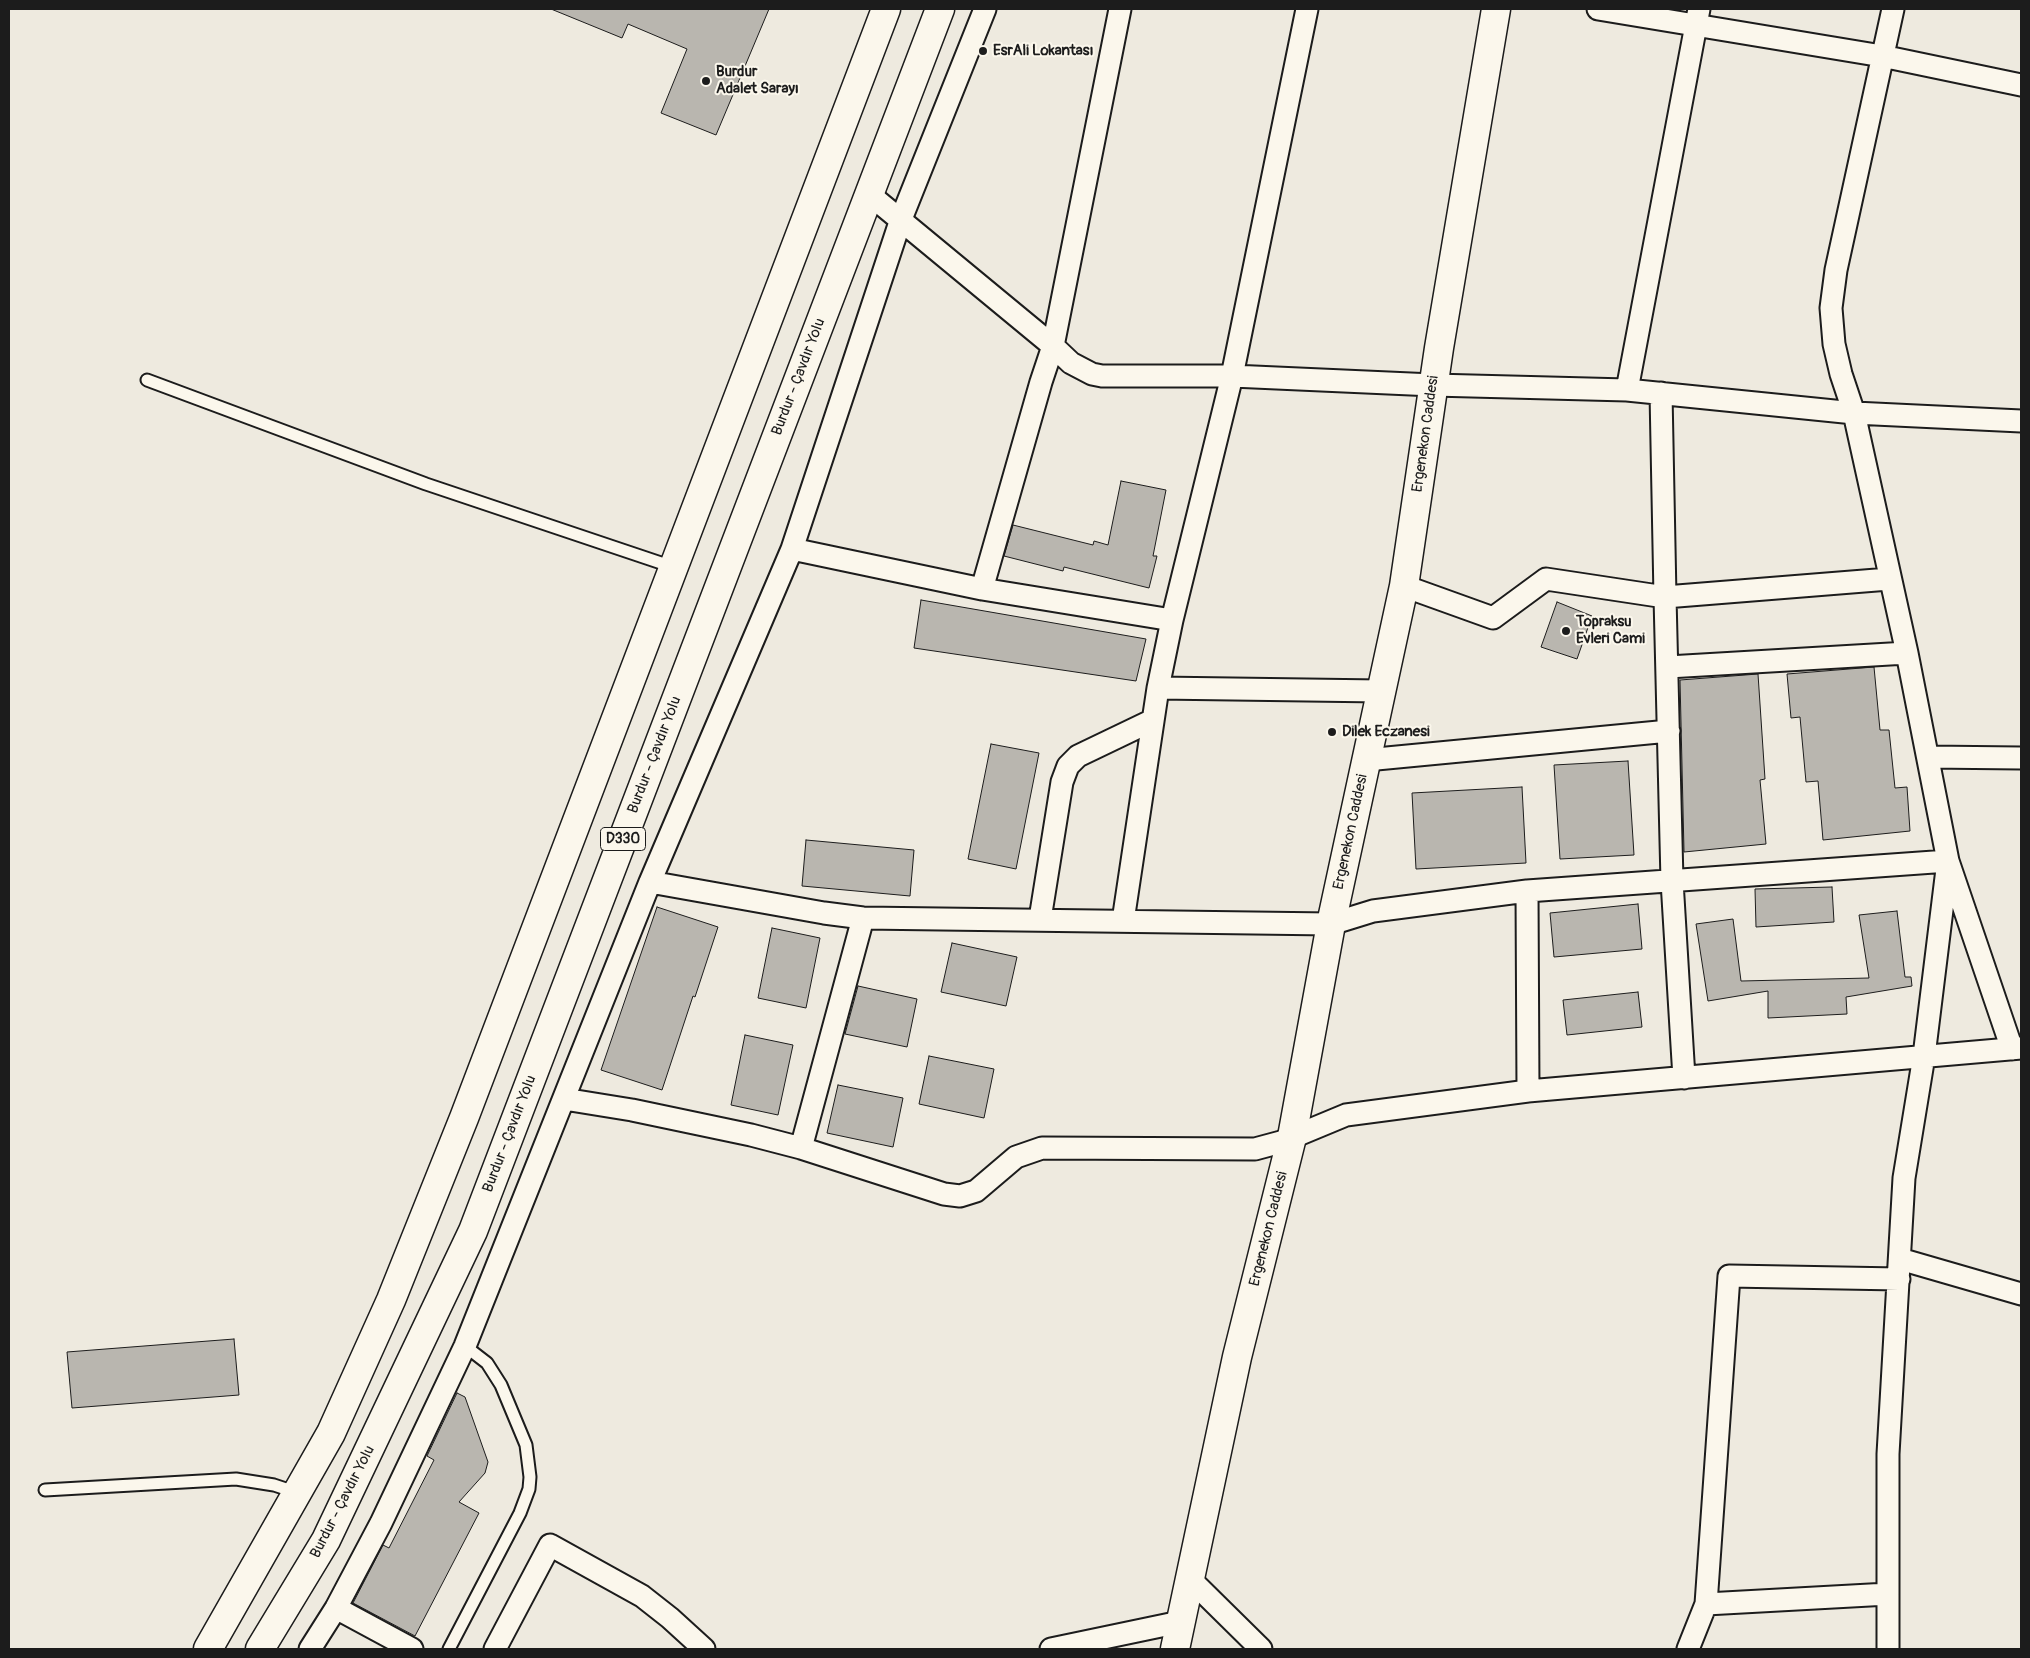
<!DOCTYPE html>
<meta charset="utf-8">
<style>
body{margin:0}
#map{position:relative;width:2030px;height:1658px;overflow:hidden;background:#eeeadf;font-family:Pangolin,sans-serif}
canvas{display:block}
.frame{position:absolute;inset:0;border:10px solid #1c1c1c;pointer-events:none}
</style>
<div id="map">
<canvas width="2030" height="1658"></canvas>
<div class="frame"></div>
</div>
<script>
const ctx = document.querySelector('canvas').getContext('2d');
ctx.lineJoin = 'round';
function fill(path, color) { ctx.fillStyle = color; ctx.fill(path, 'evenodd'); }
const toPath = rows => new Path2D(rows.map(r => 'M' + r).join(''));
function strokePath(path, color, width, dash) { ctx.strokeStyle = color; ctx.lineWidth = width; ctx.lineCap = dash ? 'butt' : 'round'; ctx.setLineDash(dash || []); ctx.stroke(path); }
function drawText(font, color, halo, rows, align = 'center') {
  ctx.font = font + ' Pangolin,sans-serif'; ctx.lineWidth = 4; ctx.setLineDash([]); ctx.textBaseline = 'middle'; ctx.strokeStyle = halo; ctx.fillStyle = color; for (const [text, x, y, turn = 0] of rows) {
    ctx.save(); ctx.translate(x, y); ctx.rotate((+turn || 0) * Math.PI / 180); ctx.textAlign = isNaN(turn) ? turn : align; if (halo) ctx.strokeText(text, 0, 0); ctx.fillText(text, 0, 0); ctx.restore();
  }
}
const building = toPath([
 [551,9,769,9,716,135,661,113,687,49,628,24,622,38,551,9],
 [1121,481,1166,490,1153,556,1157,556,1149,588,1064,567,1063,571,1004,556,1013,525,1093,545,1094,541,1108,545,1121,481],
 [921,600,1146,639,1136,681,914,648,921,600],
 [1557,602,1592,616,1577,659,1541,647,1557,602],
 [1874,667,1880,730,1889,730,1895,788,1907,787,1910,831,1823,840,1818,781,1806,782,1800,717,1791,718,1787,674,1874,667],
 [1758,674,1765,779,1760,780,1766,844,1684,852,1680,680,1758,674],
 [991,744,1039,753,1016,869,968,859,991,744],
 [1628,761,1634,855,1560,859,1554,765,1628,761],
 [1522,787,1526,863,1416,869,1412,793,1522,787],
 [806,840,914,850,910,896,802,886,806,840],
 [1832,887,1834,922,1756,927,1755,889,1832,887],
 [1638,904,1642,949,1554,957,1550,913,1638,904],
 [657,907,718,927,695,997,693,996,662,1090,601,1070,657,907],
 [1897,911,1905,977,1911,977,1912,986,1846,997,1847,1014,1768,1018,1768,991,1708,1001,1696,924,1733,919,1741,981,1869,978,1859,915,1897,911],
 [772,928,820,938,806,1008,758,998,772,928],
 [952,943,1017,957,1006,1006,941,992,952,943],
 [858,986,917,999,907,1047,845,1034,858,986],
 [1638,992,1642,1027,1567,1035,1563,1000,1638,992],
 [745,1035,793,1045,778,1115,731,1105,745,1035],
 [929,1056,994,1069,984,1118,919,1104,929,1056],
 [838,1085,903,1098,893,1147,827,1133,838,1085],
 [234,1339,239,1395,72,1408,67,1352,234,1339],
 [457,1393,465,1397,488,1462,485,1473,459,1502,479,1513,415,1636,353,1603,383,1545,389,1548,434,1460,427,1456,457,1393]
]);
const lane = toPath([
 [147,380,426,484,673,567],
 [45,1490,236,1479,274,1485,298,1493],
 [449,1649,520,1513,529,1489,530,1477,526,1445,501,1385,487,1363,465,1346]
]);
const street = toPath([
 [1598,9,1882,56,2021,85],
 [869,194,1053,346,1071,363,1092,374,1102,376,1232,376,1433,385,1627,390,1699,9],
 [1627,390,1854,413,2021,421],
 [1661,393,1665,597,1889,579],
 [792,549,982,589,1172,620],
 [1404,586,1493,618,1546,579,1665,597,1672,881,1684,1078],
 [982,589,1041,382,1053,346,1120,9],
 [1668,667,1907,653],
 [1158,688,1381,691],
 [1928,757,2021,758],
 [1366,760,1669,731],
 [650,882,824,913,863,918,1331,924,1373,911,1527,891,1948,861,2012,1049],
 [1527,891,1528,1091],
 [1040,919,1062,782,1068,766,1078,756,1153,720],
 [1123,921,1158,688,1172,620,1232,376,1307,9],
 [564,1099,632,1110,751,1135,801,1148,944,1194,960,1196,976,1191,1016,1157,1042,1148,1255,1149,1281,1142,1346,1115,1528,1091,2021,1048],
 [801,1148,863,918],
 [1900,1259,2021,1294],
 [1190,1579,1261,1649],
 [1706,1604,1888,1594],
 [336,1608,412,1649],
 [310,1649,336,1608,381,1523,465,1346,650,882,792,549,901,219,985,9],
 [495,1649,550,1545,642,1596,670,1618,704,1649],
 [1051,1649,1180,1622],
 [1688,1649,1706,1604,1729,1276,1899,1279],
 [1888,1649,1888,1454,1904,1178,1924,1056,1948,861,1907,653,1854,413,1841,374,1834,344,1831,308,1836,270,1893,9]
]);
const secondary = toPath([
 [1175,1649,1237,1357,1292,1137,1331,924,1404,586,1439,348,1496,9]
]);
const highway = toPath([
 [208,1649,331,1433,391,1300,464,1118,886,9],
 [260,1649,326,1540,473,1231,940,9]
]);
const markers = [
 [983,51,5,"#1c1c1c"],
 [706,81,5,"#1c1c1c"],
 [1566,631,5,"#1c1c1c"],
 [1332,732,5,"#1c1c1c"]
];
const shields = [
 [623,839,45]
];
const shieldNames = [
 ["D330",623,839]
];
const poiNames = [
 ["EsrAli Lokantası",993,51],
 ["Burdur",716,72],
 ["Adalet Sarayı",716,89],
 ["Topraksu",1576,622],
 ["Evleri Cami",1576,639],
 ["Dilek Eczanesi",1342,732]
];
const streetNames = [
 ["Burdur - Çavdır Yolu",799,377,-69],
 ["Ergenekon Caddesi",1426,434,-82],
 ["Burdur - Çavdır Yolu",655,755,-69],
 ["Ergenekon Caddesi",1351,832,-78],
 ["Burdur - Çavdır Yolu",510,1134,-69],
 ["Ergenekon Caddesi",1269,1229,-76],
 ["Burdur - Çavdır Yolu",343,1502,-63]
];
fill(building, '#b9b6af');
strokePath(building, '#1c1c1c', 1);
strokePath(lane, '#1c1c1c', 15);
strokePath(street, '#1c1c1c', 25);
strokePath(secondary, '#1c1c1c', 31);
strokePath(highway, '#1c1c1c', 31);
strokePath(lane, '#fbf7ec', 11);
strokePath(street, '#fbf7ec', 21);
strokePath(secondary, '#fbf7ec', 28);
strokePath(highway, '#fbf7ec', 28);
for (const [x, y, r, color] of markers) { const dot = new Path2D(); dot.arc(x, y, r, 0, 2 * Math.PI); ctx.fillStyle = color; ctx.fill(dot); strokePath(dot, '#fbf7ec', 2); }
for (const [x, y, w] of shields) { const box = new Path2D(); box.roundRect(x - w / 2, y - 11.5, w, 23, 4); ctx.fillStyle = '#fbf7ec'; ctx.fill(box); strokePath(box, '#1c1c1c', 1); }
drawText('bold 14px', '#1c1c1c', null, shieldNames);
drawText('bold 15px', '#1c1c1c', '#fbf7ec', poiNames, 'left');
drawText('15px', '#1c1c1c', '#fbf7ec', streetNames);
</script>
